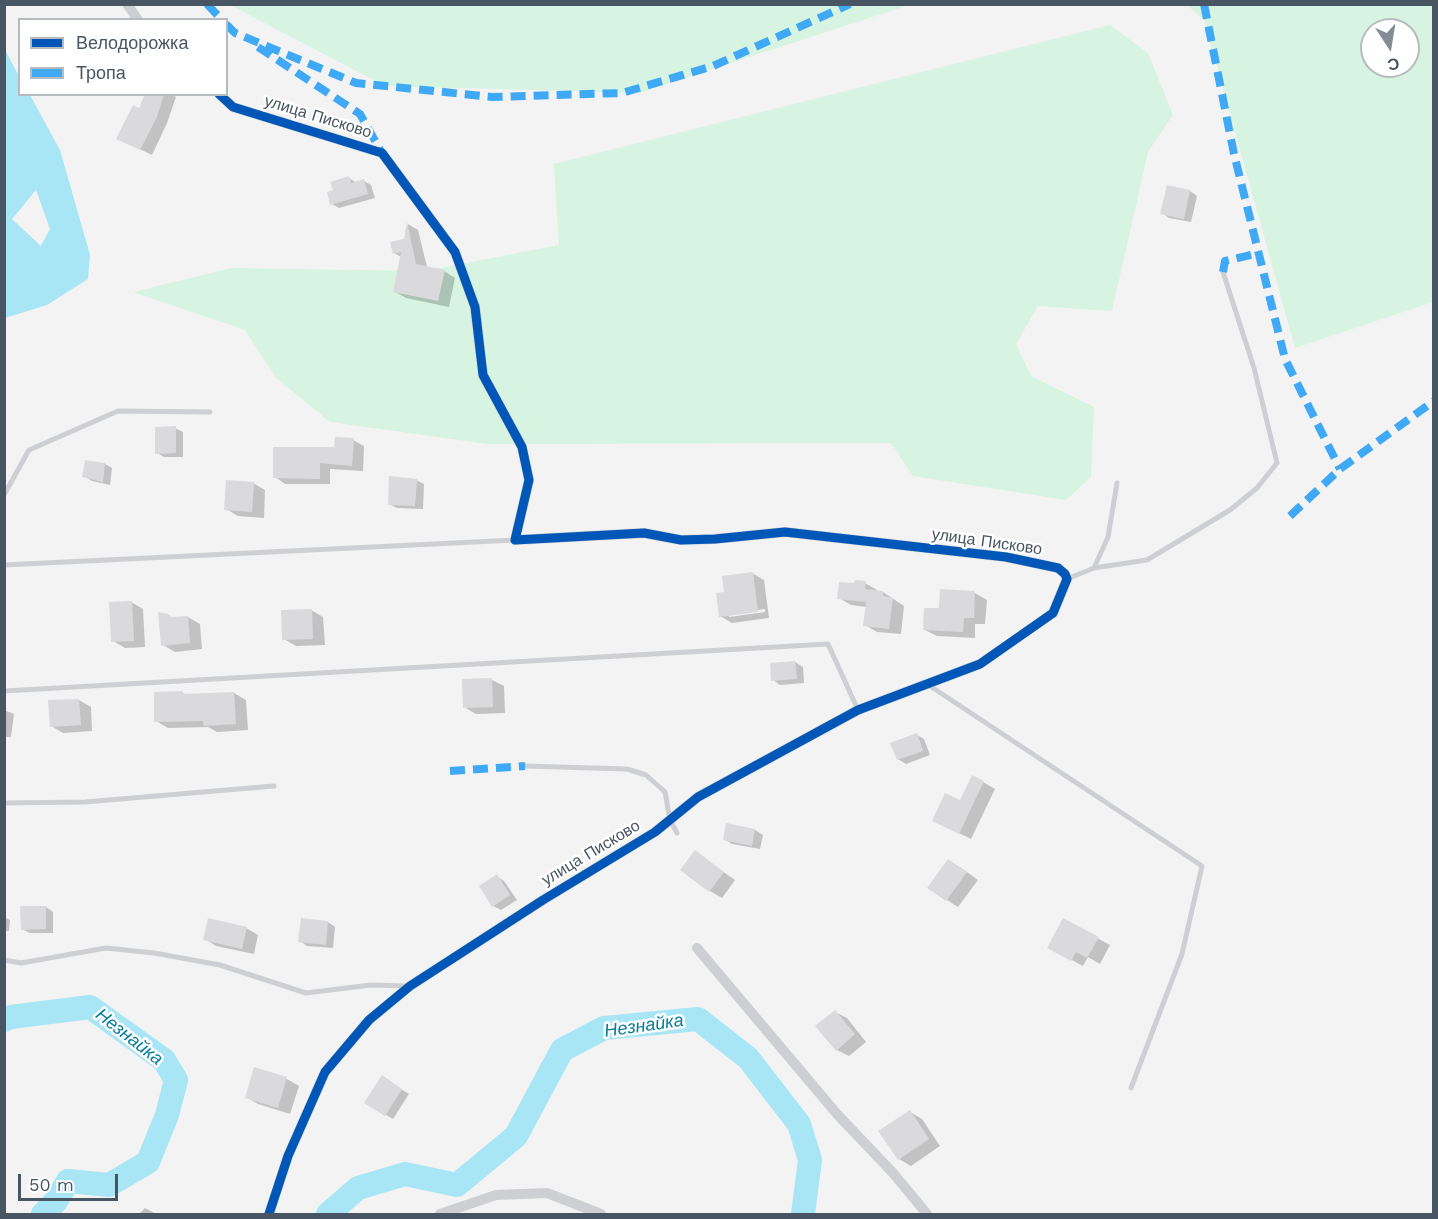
<!DOCTYPE html>
<meta charset="utf-8">
<style>
body{margin:0}
#map{position:relative;width:1438px;height:1219px;overflow:hidden;background:#f4f3f3;font-family:"Work Sans",sans-serif}
canvas{display:block}
.frame{position:absolute;inset:0;border:6px solid #485663;pointer-events:none}
.legend{position:absolute;left:18px;top:18px;width:210px;height:78px;box-sizing:border-box;background:#fff;border:2px solid #b6bbc1;margin:0;padding:8px 10px;list-style:none;font-size:18px;color:#485663}
.legend li{display:flex;align-items:center;gap:12px;height:30px}
.legend b{width:30px;border:2px solid #b6bbc1}
.north{position:absolute;left:1360px;top:18px;width:60px;height:60px;box-sizing:border-box;background:#fff;border:2px solid #b6bbc1;border-radius:50%;rotate:168deg;font-size:16px;font-weight:700;line-height:24px;text-align:center;color:#485663}
.north::after{content:'';display:block;margin:auto;width:21px;height:27px;background:#848d95;clip-path:polygon(50% 0,100% 100%,50% 72%,0 100%)}
.scale{position:absolute;left:18px;top:1174px;width:100px;height:27px;box-sizing:border-box;border:3px solid #485663;border-top:0;padding-left:8px;font-size:18px;line-height:21px;white-space:nowrap;color:#485663;-webkit-text-stroke:4px #fff;paint-order:stroke}
</style>
<div id="map">
<canvas width="1438" height="1219"></canvas>
<div class="frame"></div>
<ul class="legend">
<li><b style="height:8px;background:#0057b8"></b>Велодорожка</li>
<li><b style="height:8px;background:#3fa9f5"></b>Тропа</li>
</ul>
<div class="north">С</div>
<div class="scale">50 m</div>
</div>
<script>
const ctx = document.querySelector('canvas').getContext('2d');
ctx.lineJoin = 'round';
function fill(path, color) { ctx.fillStyle = color; ctx.fill(path, 'evenodd'); }
const toPath = rows => new Path2D(rows.map(r => 'M' + r).join(''));
function strokePath(path, color, width, dash) { ctx.strokeStyle = color; ctx.lineWidth = width; ctx.lineCap = dash ? 'butt' : 'round'; ctx.setLineDash(dash || []); ctx.stroke(path); }
function drawText(font, color, halo, rows, align = 'center') {
  ctx.font = font + ' "Work Sans",sans-serif'; ctx.lineWidth = 5; ctx.setLineDash([]); ctx.textBaseline = 'middle'; ctx.strokeStyle = halo; ctx.fillStyle = color; for (const [text, x, y, turn = 0] of rows) {
    ctx.save(); ctx.translate(x, y); ctx.rotate((+turn || 0) * Math.PI / 180); ctx.textAlign = isNaN(turn) ? turn : align; if (halo) ctx.strokeText(text, 0, 0); ctx.fillText(text, 0, 0); ctx.restore();
  }
}
const green = toPath([
 [230,5,909,5,639,93,385,86],
 [1187,5,1433,5,1433,302,1295,348,1204,20],
 [1372,30,1408,30,1408,66,1372,66],
 [1110,25,1148,53,1173,115,1148,152,1112,311,1038,306,1016,344,1031,376,1094,407,1091,477,1066,500,913,476,891,443,487,444,330,422,276,378,245,330,133,292,231,268,425,271,559,245,554,164]
]);
const water = toPath([
 [4,48,19,76,20,94,30,95,60,150,90,255,88,279,47,305,5,318],
 [36,190,50,229,39,249,19,253,12,248,8,224]
]);
const shadow = toPath([
 [146,94,172,94,176,97,167,123,152,155,129,144],
 [349,178,357,183,364,181,371,185,375,198,339,208,332,204,334,191],
 [1190,191,1197,196,1191,222,1169,218,1162,213],
 [408,224,418,230,427,267,444,271,455,278,449,307,406,298,394,291,401,257,394,253,405,240],
 [175,428,183,432,183,457,164,457,157,453],
 [353,440,364,446,363,471,330,469,330,484,285,484,275,477],
 [105,464,112,468,110,485,92,481,84,476],
 [416,480,424,484,423,509,397,508,389,504],
 [253,483,265,490,264,518,238,516,226,509],
 [752,573,764,580,769,618,732,623,720,616,726,593],
 [765,609,765,612,729,617,729,614],
 [865,583,877,590,877,592,883,592,904,606,901,634,877,632,865,625,867,607,851,605,839,598],
 [975,593,987,600,985,624,975,624,975,638,937,636,925,630,940,610],
 [131,602,143,609,145,647,125,648,113,641],
 [311,610,323,617,325,645,296,646,284,639],
 [188,617,200,624,202,649,175,652,163,645,173,619],
 [795,662,803,667,804,683,780,685,773,680],
 [492,680,504,686,505,713,476,714,464,707],
 [183,693,187,695,234,693,246,700,248,730,217,732,208,727,168,728,156,721],
 [79,700,91,707,92,731,63,733,51,726],
 [4,710,14,714,11,737,4,737],
 [917,735,924,739,930,755,906,764,898,759],
 [983,782,995,789,971,839,946,827,961,802],
 [727,825,755,830,763,835,760,849,732,844,724,839],
 [695,852,735,880,722,898,710,891],
 [960,867,978,880,958,907,947,900],
 [497,876,504,881,517,900,501,910,493,906],
 [46,907,53,912,53,933,30,933,22,929],
 [4,917,10,920,9,931,4,931],
 [1064,920,1110,945,1100,964,1088,957,1083,966,1049,948],
 [328,922,335,927,333,948,307,946,300,941],
 [246,928,258,935,254,954,216,946,205,939],
 [835,1012,847,1018,866,1042,849,1056,837,1050],
 [255,1069,287,1079,299,1086,290,1114,258,1104,246,1097],
 [382,1077,409,1094,393,1119,366,1103],
 [910,1112,922,1119,940,1146,911,1166,899,1159],
 [145,1208,156,1214,139,1214]
]);
const river = toPath([
 [4,228,35,257,34,292,4,303],
 [4,1020,11,1017,90,1007,164,1060,176,1080,167,1115,148,1162,109,1185,68,1181,56,1201,43,1214],
 [328,1214,358,1188,405,1174,457,1185,516,1136,562,1050,604,1028,698,1019,748,1058,799,1124,810,1160,803,1214]
]);
const building = toPath([
 [145,94,164,94,157,117,140,150,116,139,133,105,139,108],
 [349,176,351,183,364,179,368,194,330,205,327,192,333,190,330,182],
 [1167,185,1190,190,1184,219,1160,214],
 [407,222,416,264,445,270,438,301,393,292,401,252,393,254,390,242,404,239],
 [176,426,176,453,155,454,155,427],
 [335,437,354,438,352,466,320,463,320,479,273,478,273,447,334,447],
 [85,460,105,463,103,482,82,477],
 [389,476,417,479,415,506,388,505],
 [226,480,254,482,252,512,224,510],
 [753,572,758,612,719,617,716,593,724,592,722,576],
 [855,580,866,581,865,589,883,591,883,596,893,598,889,629,863,626,866,602,837,599,839,582,854,583],
 [940,589,975,591,974,618,964,618,963,632,923,630,924,608,939,608],
 [132,601,134,641,111,642,109,602],
 [312,609,313,639,282,640,281,610],
 [158,612,168,614,172,617,188,616,190,643,161,646],
 [795,661,797,679,771,681,770,663],
 [492,678,493,707,463,708,462,679],
 [183,691,183,694,234,692,236,724,204,726,203,721,154,722,154,692],
 [79,699,81,725,50,727,48,700],
 [917,733,923,751,897,760,890,743],
 [972,775,984,781,959,834,932,821,945,793,960,800],
 [726,823,755,829,752,846,723,840],
 [695,850,724,872,709,892,680,870],
 [948,859,967,872,946,901,927,888],
 [497,874,510,895,492,907,479,886],
 [20,906,46,906,46,929,21,930],
 [208,918,247,927,242,949,203,940],
 [301,918,328,921,326,945,298,942],
 [1063,918,1099,937,1087,958,1076,952,1071,961,1047,948],
 [835,1010,855,1034,836,1051,815,1026],
 [254,1067,287,1077,278,1108,245,1098],
 [382,1075,402,1089,385,1116,364,1103],
 [910,1110,929,1139,898,1160,878,1131]
]);
const service = toPath([
 [1117,483,1108,537,1094,568,1147,560,1230,510,1257,488,1277,463,1254,368,1223,272],
 [4,495,29,450,118,411,210,412],
 [4,565,515,540],
 [1067,579,1094,568],
 [927,684,1202,866,1182,954,1131,1088],
 [4,691,828,644,858,710],
 [525,766,627,769,646,775,665,792,670,820,677,833],
 [4,803,85,802,274,786],
 [4,960,21,963,106,948,154,953,220,965,306,993,371,985,408,986]
]);
const minor = toPath([
 [127,4,138,20],
 [219,94,233,107,382,153,455,252,475,307,483,375,522,447,529,480,515,540,644,533,681,540,715,539,785,532,1006,557,1058,568,1065,574,1067,579,1053,613,980,664,858,710,698,797,655,832,543,900,410,986,369,1020,325,1072,288,1156,269,1214],
 [697,948,837,1114,893,1173,927,1214],
 [440,1214,496,1195,547,1193,601,1214]
]);
const quiet = toPath([
 [207,4,222,20],
 [1204,4,1234,154,1285,359,1340,469],
 [226,24,235,33,356,83,492,97,622,93,713,66,850,4],
 [258,47,360,114,382,153],
 [1223,272,1225,261,1259,253],
 [1290,516,1340,469,1434,401],
 [450,771,525,766]
]);
const cycleway = toPath([
 [219,94,233,107,382,153,455,252,475,307,483,375,522,447,529,480,515,540,644,533,681,540,715,539,785,532,1006,557,1058,568,1065,574,1067,579,1053,613,980,664,858,710,698,797,655,832,543,900,410,986,369,1020,325,1072,288,1156,269,1214]
]);
const streetNames = [
 ["улица Писково",318,117,17],
 ["улица Писково",987,542,8],
 ["улица Писково",591,853,-31]
];
const waterNames = [
 ["Незнайка",644,1026,-8],
 ["Незнайка",129,1037,38]
];
fill(green, '#d6f4e1');
fill(water, '#a8e6f5');
fill(shadow, '#0003');
strokePath(river, '#a8e6f5', 24);
fill(building, '#dadadc');
strokePath(service, '#cdcfd2', 5);
strokePath(minor, '#cdcfd2', 10);
strokePath(quiet, '#3fa9f5', 8, [15, 8]);
strokePath(cycleway, '#0057b8', 9);
drawText('16px', '#485663', '#fff', streetNames);
drawText('italic 18px', '#037d9b', '#fff', waterNames);
</script>
